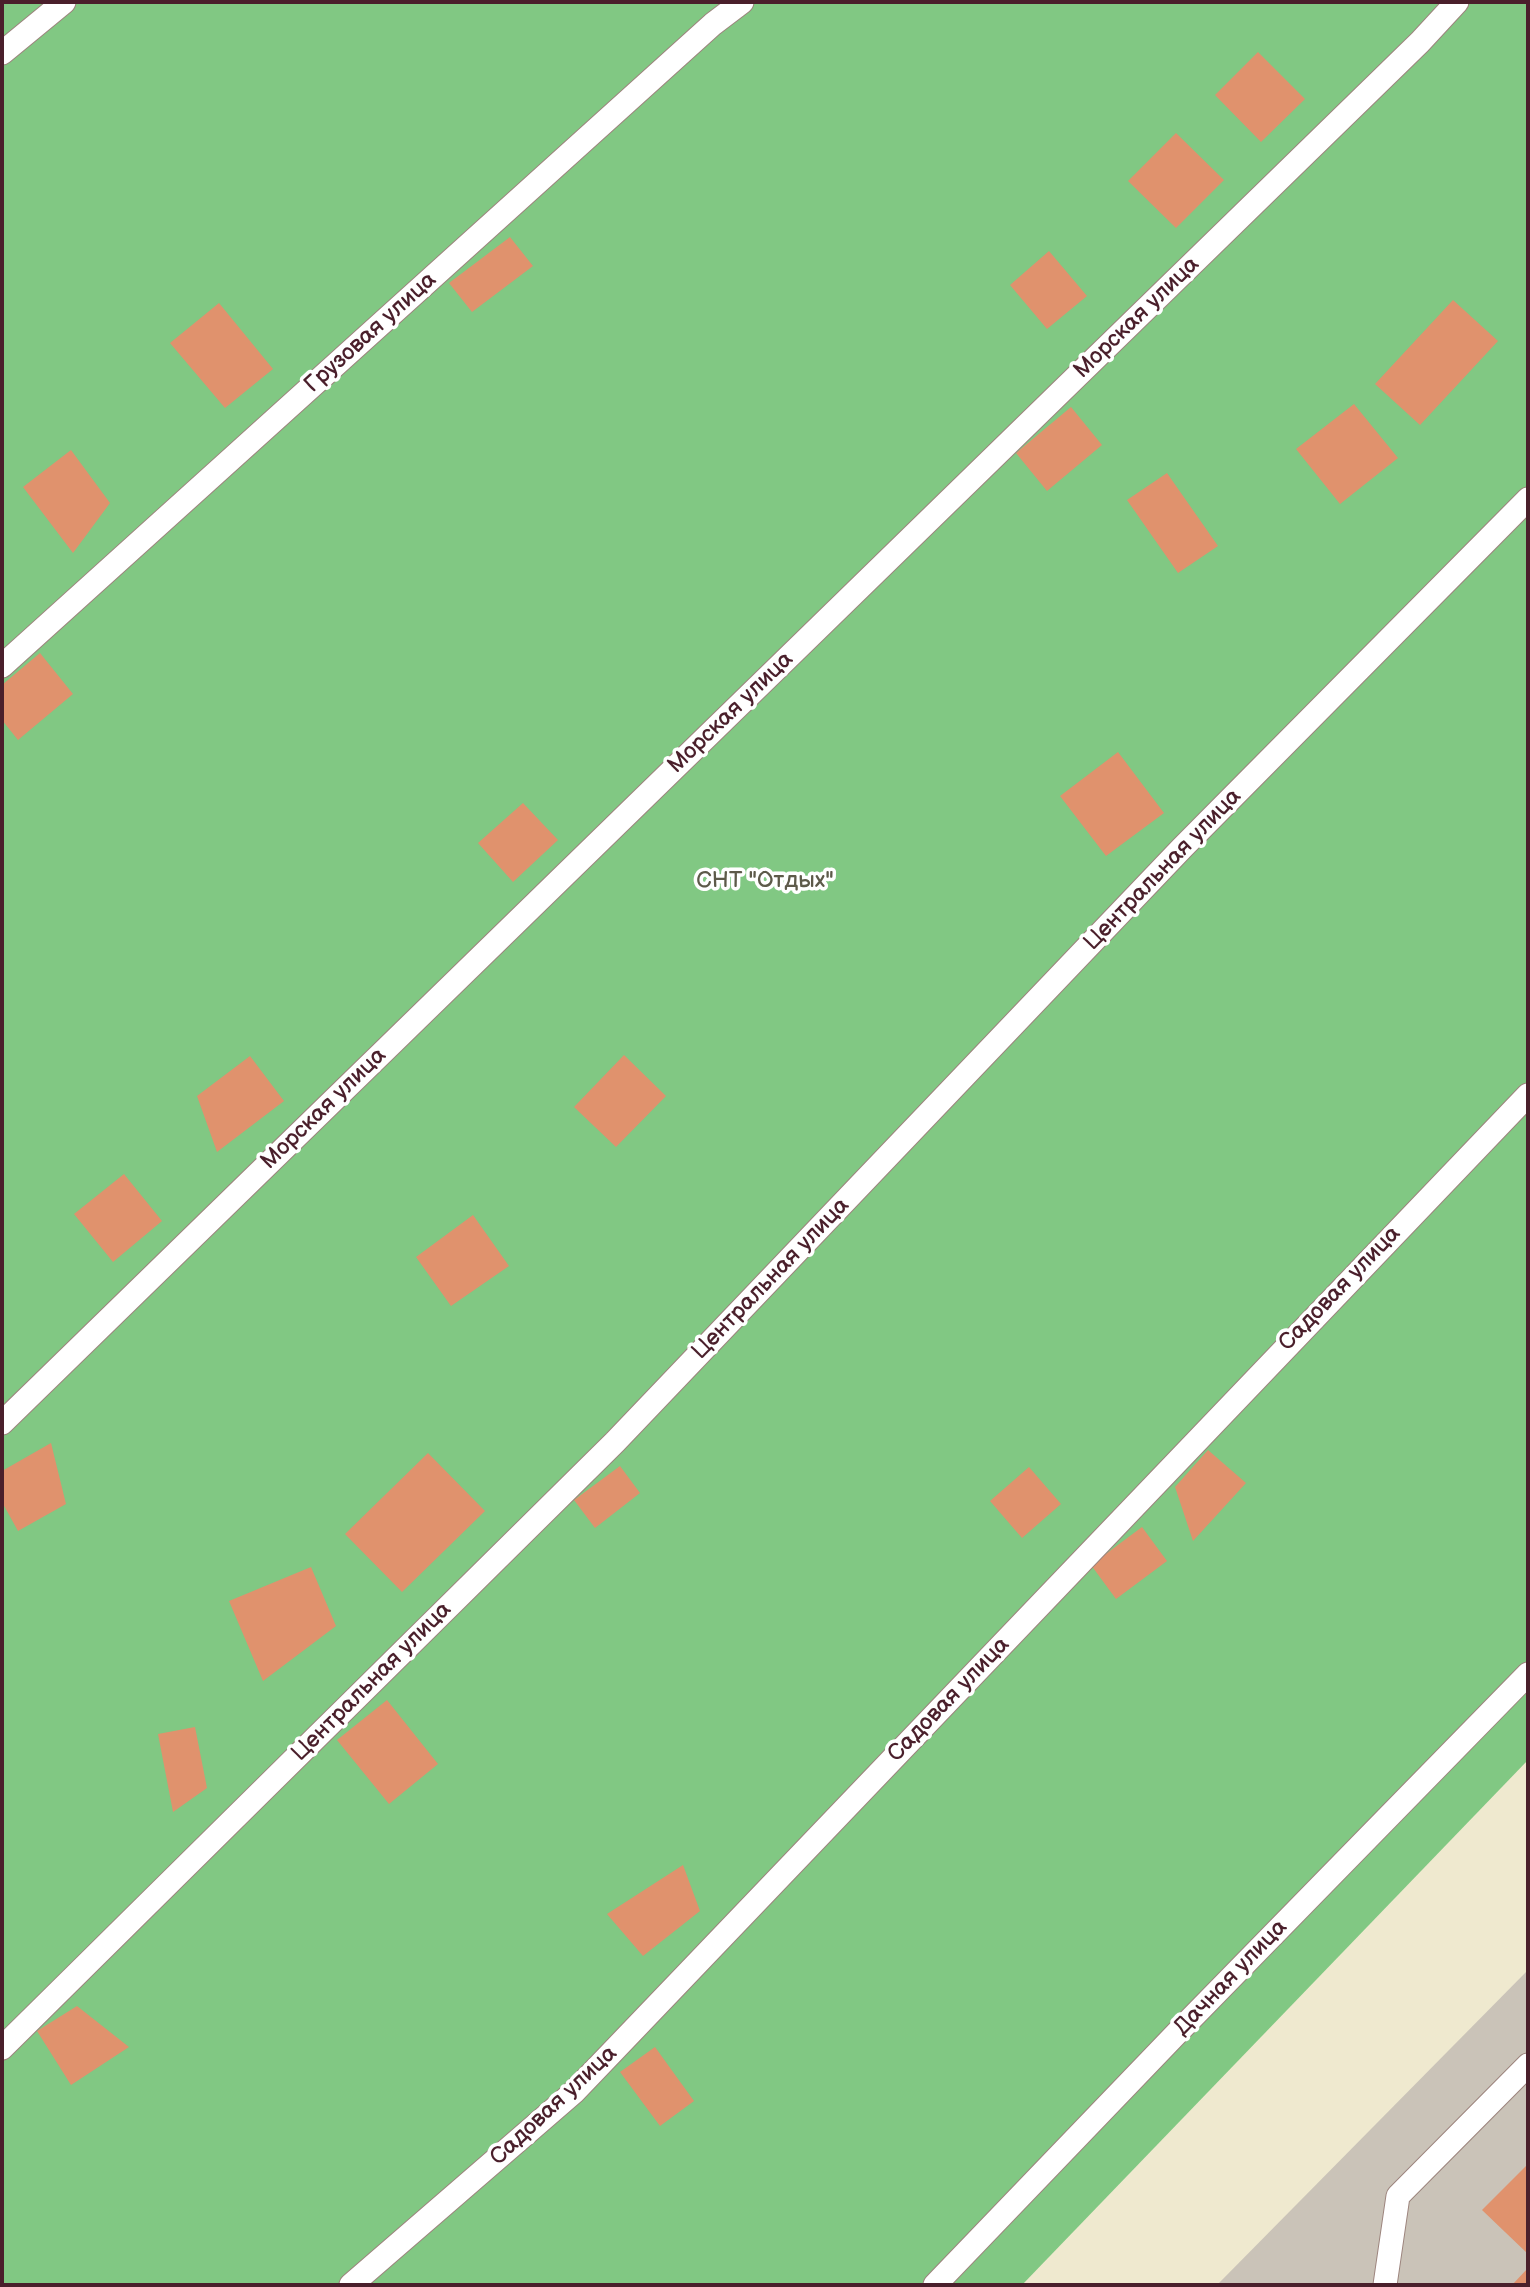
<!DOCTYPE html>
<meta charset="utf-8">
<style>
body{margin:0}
#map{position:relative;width:1530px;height:2287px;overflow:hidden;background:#efe9cf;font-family:"Balsamiq Sans",sans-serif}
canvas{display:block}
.frame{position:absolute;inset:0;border:4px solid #4a1f2b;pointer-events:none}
</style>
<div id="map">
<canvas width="1530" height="2287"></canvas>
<div class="frame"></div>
</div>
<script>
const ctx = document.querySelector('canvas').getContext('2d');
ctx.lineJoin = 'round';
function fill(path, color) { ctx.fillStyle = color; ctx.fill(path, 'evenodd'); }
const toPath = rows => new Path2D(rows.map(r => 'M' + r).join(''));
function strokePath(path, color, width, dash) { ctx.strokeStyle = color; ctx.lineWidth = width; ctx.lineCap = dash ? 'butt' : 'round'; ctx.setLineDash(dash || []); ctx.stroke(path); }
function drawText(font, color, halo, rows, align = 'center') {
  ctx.font = font + ' "Balsamiq Sans",sans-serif'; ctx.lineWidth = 7; ctx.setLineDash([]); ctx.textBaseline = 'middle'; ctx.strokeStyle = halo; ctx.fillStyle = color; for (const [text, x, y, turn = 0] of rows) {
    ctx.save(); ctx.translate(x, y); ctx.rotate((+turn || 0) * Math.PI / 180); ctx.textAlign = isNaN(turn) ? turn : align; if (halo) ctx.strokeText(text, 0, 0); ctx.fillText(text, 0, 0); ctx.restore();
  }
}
const industrial = toPath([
 [1528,1970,1528,2285,1217,2285]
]);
const green = toPath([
 [2,2,1528,2,1528,1760,1022,2285,2,2285]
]);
const building = toPath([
 [1258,52,1305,99,1261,142,1215,95],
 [1176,133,1224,180,1176,228,1128,181],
 [510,237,533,266,472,312,449,283],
 [1049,251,1087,296,1047,329,1010,285],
 [1453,300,1498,341,1420,425,1375,384],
 [219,303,273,369,225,408,170,343],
 [1354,404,1398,458,1340,504,1296,449],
 [1071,407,1102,445,1047,491,1016,453],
 [71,450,110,503,73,553,23,487],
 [1167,473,1218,546,1178,573,1127,500],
 [40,653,73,694,18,740,2,720,2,685],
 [1118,752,1164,813,1106,856,1060,796],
 [523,803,558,840,513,882,478,843],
 [624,1055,666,1096,616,1147,574,1107],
 [250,1056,284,1101,217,1152,197,1096],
 [124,1174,162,1221,113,1262,74,1214],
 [473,1215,509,1266,451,1306,416,1257],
 [51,1443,66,1504,18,1531,2,1502,2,1471],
 [1208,1450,1246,1483,1193,1541,1175,1487],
 [428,1453,485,1511,402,1592,345,1534],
 [620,1466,640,1493,595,1528,574,1500],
 [1029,1467,1061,1504,1022,1538,990,1501],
 [1142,1527,1167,1561,1116,1599,1091,1565],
 [311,1567,336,1626,263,1681,229,1601],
 [387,1700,438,1764,389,1804,337,1740],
 [195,1727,207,1788,173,1812,158,1734],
 [683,1865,700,1911,643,1956,607,1914],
 [77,2006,129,2047,71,2085,37,2031],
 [655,2047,694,2101,660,2126,620,2072],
 [1528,2164,1528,2254,1482,2210],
 [1528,2268,1528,2285,1512,2285]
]);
const lane = toPath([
 [2,53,64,2],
 [2,666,713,24,742,2],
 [2,1423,1420,42,1457,2],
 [2,2048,615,1442,1182,848,1528,499],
 [351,2285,574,2092,1528,1095],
 [935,2285,1178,2032,1528,1674],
 [1385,2285,1398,2196,1528,2065]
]);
const streetNames = [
 ["Морская улица",1137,318,-44],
 ["Грузовая улица",371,333,-42],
 ["Морская улица",731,713,-44],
 ["Центральная улица",1163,870,-46],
 ["Морская улица",324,1109,-44],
 ["Центральная улица",771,1279,-46],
 ["Садовая улица",1340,1289,-46],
 ["Центральная улица",372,1682,-45],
 ["Садовая улица",949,1700,-46],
 ["Дачная улица",1231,1978,-46],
 ["Садовая улица",554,2106,-43]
];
const parkNames = [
 ["СНТ \"Отдых\"",765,881]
];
fill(industrial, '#cac3b8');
fill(green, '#81c883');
fill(building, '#e0926d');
strokePath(lane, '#9c847d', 25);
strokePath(lane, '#fff', 23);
drawText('23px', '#4a1f2b', '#fff', streetNames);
drawText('23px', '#5d5a4a', '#fff', parkNames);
</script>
